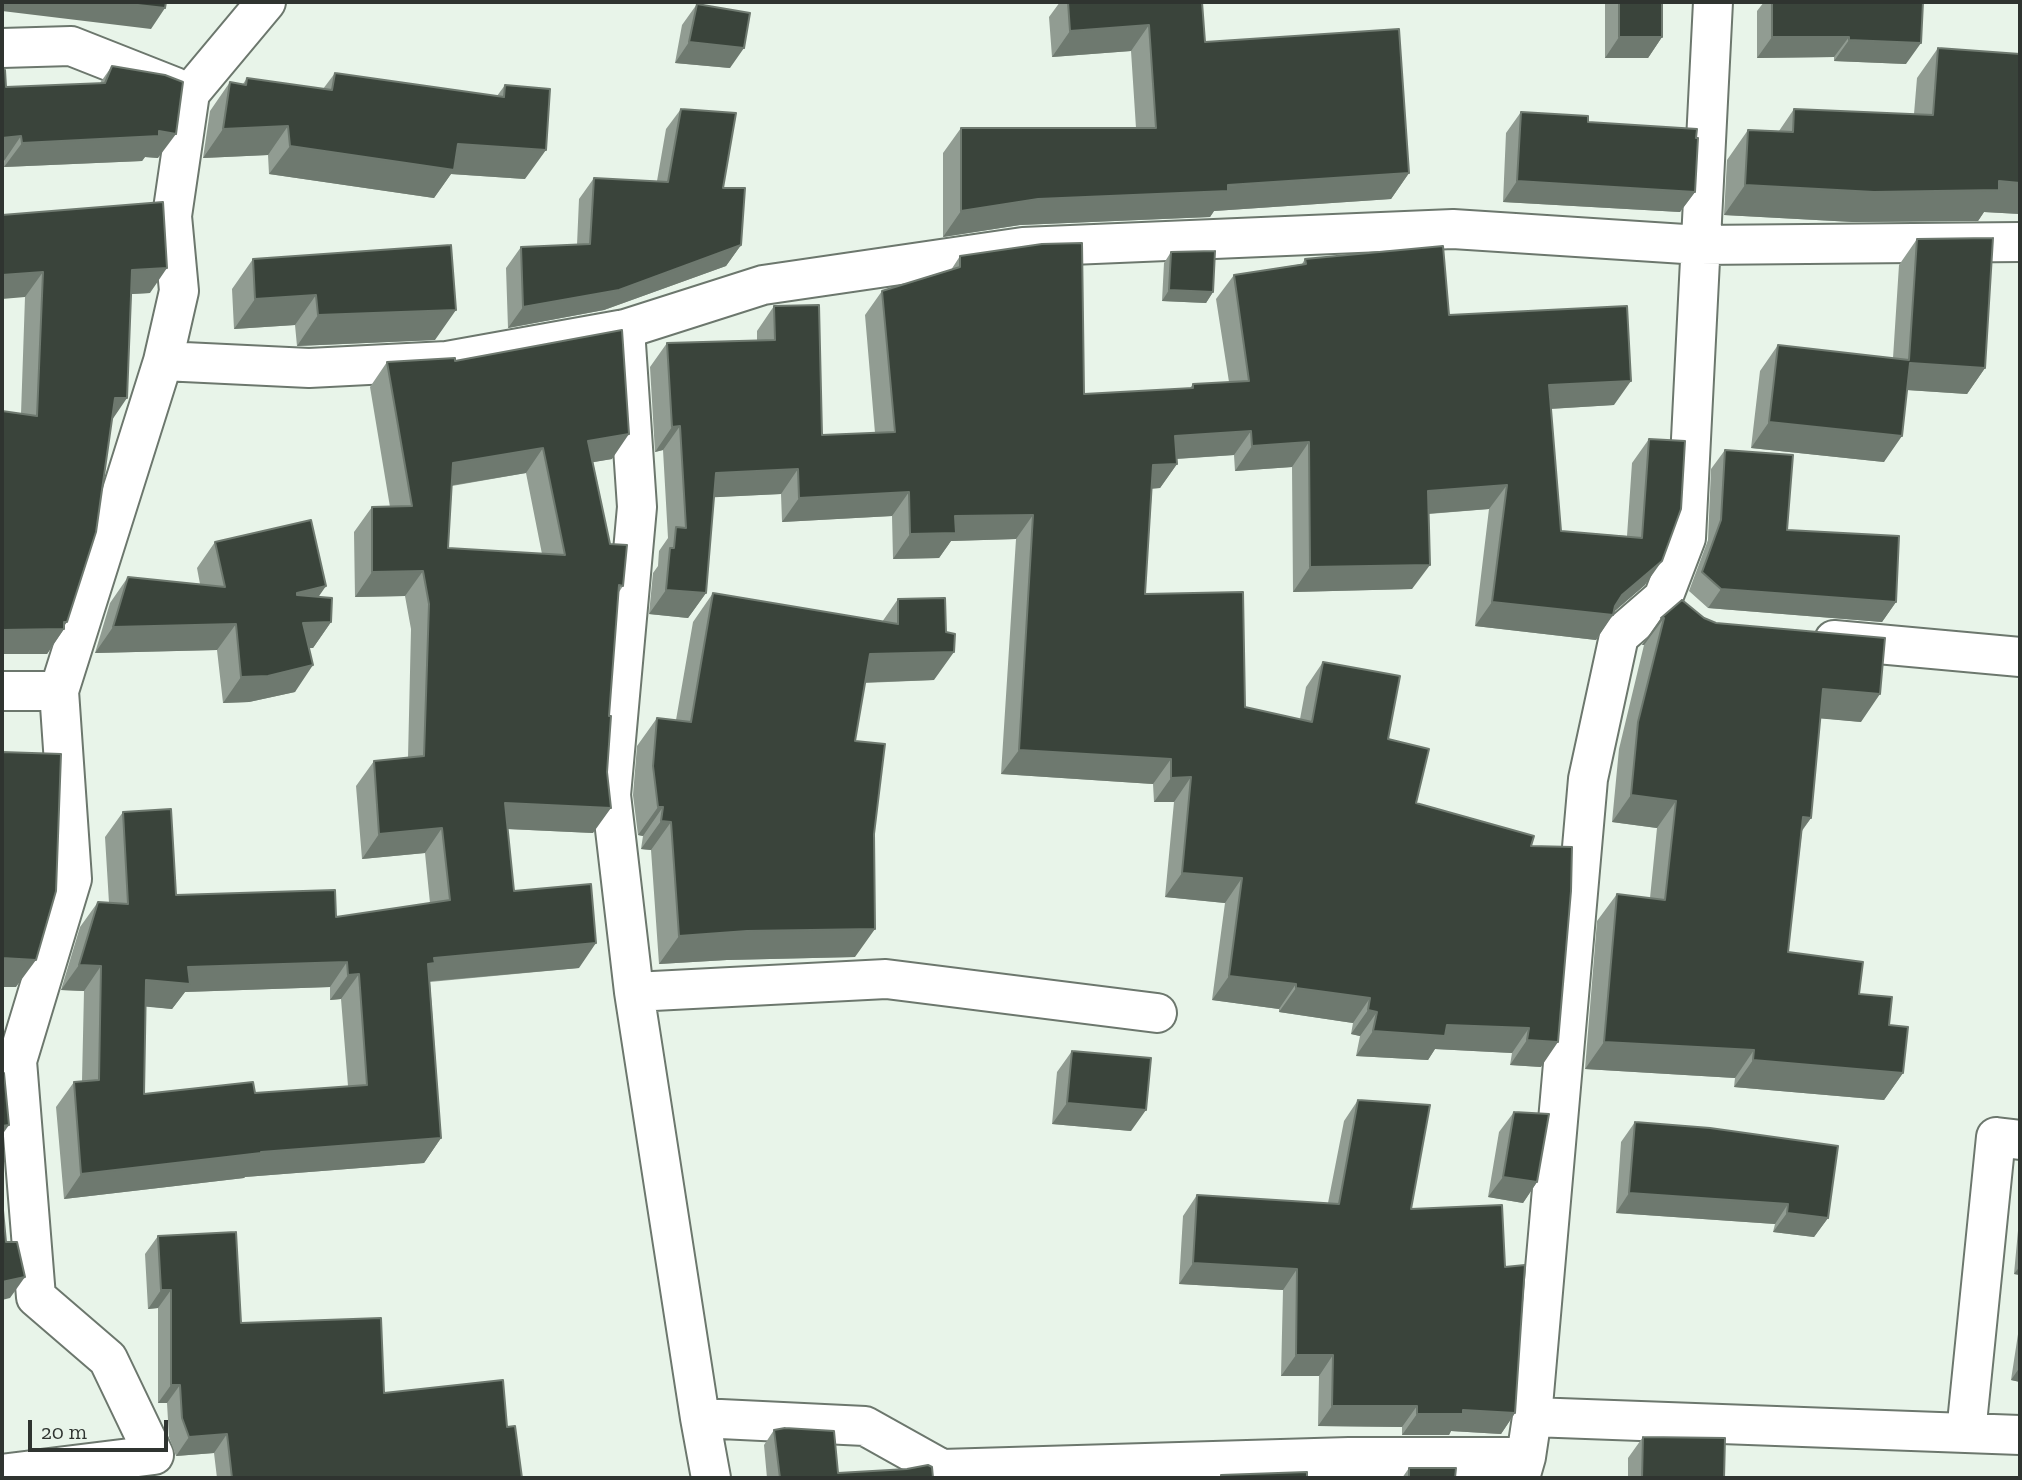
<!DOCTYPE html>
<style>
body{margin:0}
#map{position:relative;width:2022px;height:1480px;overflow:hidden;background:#e8f4e9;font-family:"Zilla Slab",serif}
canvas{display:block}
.frame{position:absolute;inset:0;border:4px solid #2f3430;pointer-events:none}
.scale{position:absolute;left:28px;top:1420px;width:140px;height:32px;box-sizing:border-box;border:4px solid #2f3430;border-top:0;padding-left:9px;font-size:21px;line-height:24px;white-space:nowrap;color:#2f3430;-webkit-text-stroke:5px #e8f4e9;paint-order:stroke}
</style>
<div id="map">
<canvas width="2022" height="1480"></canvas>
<div class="frame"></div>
<div class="scale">20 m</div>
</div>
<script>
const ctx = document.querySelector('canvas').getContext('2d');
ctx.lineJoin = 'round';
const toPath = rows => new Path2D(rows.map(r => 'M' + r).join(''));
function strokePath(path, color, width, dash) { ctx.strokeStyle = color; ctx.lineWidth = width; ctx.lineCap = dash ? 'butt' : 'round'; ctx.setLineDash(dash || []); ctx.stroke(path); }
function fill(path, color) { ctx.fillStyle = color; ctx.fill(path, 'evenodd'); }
const minor = toPath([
 [2,48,71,46,175,87],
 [625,329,637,507,611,795,634,992,700,1418,711,1478],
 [163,361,309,368,447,361,625,329,763,285,1023,247,1453,229,1700,245,2020,242],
 [1834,640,2020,657],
 [2,691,59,691],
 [634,992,886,979,1157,1013],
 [1532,1417,2020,1435],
 [700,1418,865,1426,942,1469],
 [1966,1433,1996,1137,2020,1140],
 [2,1474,154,1455,108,1359,36,1297,17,1061,72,879,59,691,163,361,179,291,172,216,190,93,266,2],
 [944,1478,942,1469,1349,1457,1526,1457],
 [1520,1478,1526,1457,1532,1417,1588,779,1619,636,1663,598,1686,538,1713,2]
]);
const wall = toPath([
 [1060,2,1202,2,1205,42,1409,173,1391,199,1214,211,1210,217,1020,225,943,237,943,153,961,128,1136,128,1131,51,1052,57,1049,17],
 [1605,2,1662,2,1662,37,1648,58,1605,58],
 [1764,2,1772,2,1906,64,1834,61,1834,57,1757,58,1757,11],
 [697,4,730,68,675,63,682,25],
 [1938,48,2020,54,2020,214,1984,212,1978,221,1853,222,1724,215,1727,160,1748,130,1779,131,1794,109,1914,114,1917,78],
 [112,66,158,158,145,157,142,161,4,167,6,87,100,83],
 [335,73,497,96,505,85,525,179,451,174,434,198,269,174,268,155,203,158,210,111,230,82,243,84,247,78,323,89],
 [681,109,723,188,741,245,726,266,604,310,508,328,506,268,521,247,577,245,579,199,594,178,657,181,666,129],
 [1521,112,1696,138,1695,192,1680,212,1503,202,1506,133],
 [2,215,150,293,131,294,112,420,64,629,47,654,21,414,25,297],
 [1917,239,1985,368,1967,394,1907,390,1884,462,1751,448,1760,371,1778,345,1893,358,1899,265],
 [1171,252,1213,292,1206,303,1162,301,1164,263],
 [960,256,1084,394,1190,388,1193,384,1229,382,1216,299,1234,275,1302,264,1305,259,1449,315,1614,405,1550,409,1561,531,1627,536,1632,463,1649,439,1645,585,1614,612,1596,640,1475,626,1489,509,1429,514,1412,589,1293,592,1292,467,1235,471,1234,455,1177,459,1177,464,1160,488,1152,489,1145,594,1245,707,1300,719,1306,687,1323,662,1388,739,1416,803,1531,846,1541,1067,1510,1065,1512,1053,1435,1049,1428,1060,1356,1056,1360,1036,1351,1034,1353,1023,1279,1012,1279,1009,1212,1000,1225,903,1165,897,1174,802,1154,802,1153,784,1001,774,1016,539,951,541,939,558,893,559,892,516,782,522,781,494,714,497,706,593,688,618,649,614,653,573,658,566,659,551,668,538,663,450,655,452,650,367,667,343,757,340,757,331,774,306,822,435,875,433,865,315,882,291,951,270],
 [253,259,435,340,297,346,295,325,234,329,232,289],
 [455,361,612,459,593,462,610,544,623,586,619,592,593,833,507,829,514,891,579,968,430,982,441,1138,424,1163,245,1177,244,1178,64,1199,56,1107,74,1082,82,1081,84,991,61,990,80,927,98,902,109,903,105,837,123,812,176,895,336,917,430,903,425,853,362,859,356,786,374,761,408,758,411,629,405,596,355,597,354,532,372,507,390,507,370,387,387,362],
 [526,473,542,554,448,548,452,486],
 [330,987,330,1000,341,999,348,1086,255,1093,144,1094,145,1006,172,1009,185,992],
 [1725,450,1787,530,1896,602,1882,622,1708,608,1689,591,1708,540,1711,469],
 [215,542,319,597,331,622,313,648,309,648,295,692,249,702,223,703,217,650,95,653,110,603,128,577,200,584,197,568],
 [713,593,882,622,898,599,934,680,865,683,855,741,855,957,727,960,659,964,651,850,641,849,643,836,638,835,633,795,637,746,657,718,676,720,693,622],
 [1661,618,1704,618,1861,722,1820,718,1811,818,1802,831,1788,952,1859,994,1889,1025,1903,1073,1884,1100,1734,1087,1735,1078,1585,1069,1597,921,1617,894,1650,898,1657,828,1612,822,1619,749,1644,645,1642,645],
 [1072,1051,1131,1131,1052,1124,1057,1072],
 [1358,1100,1411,1209,1505,1267,1515,1413,1501,1434,1451,1431,1449,1435,1402,1435,1402,1427,1318,1426,1319,1376,1281,1376,1283,1290,1179,1284,1183,1216,1197,1195,1328,1203,1344,1121],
 [1514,1112,1537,1182,1523,1203,1488,1197,1499,1132],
 [1635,1122,1828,1218,1814,1237,1773,1232,1775,1224,1616,1213,1621,1142],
 [2020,1209,2020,1275,2014,1274],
 [158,1236,241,1323,384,1393,507,1427,522,1478,217,1478,214,1453,176,1456,169,1437,167,1403,158,1403,158,1308,148,1309,145,1254],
 [2020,1321,2020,1382,2011,1380],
 [774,1430,838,1473,933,1478,767,1478,764,1445],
 [1643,1437,1724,1478,1628,1478,1628,1458],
 [1409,1468,1455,1478,1402,1478]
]);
const shadedWall = toPath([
 [2,2,111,2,165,8,151,29,2,11],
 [1149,25,1131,51,1052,57,1070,31],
 [1619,37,1662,37,1648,58,1605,58],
 [1772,37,1849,37,1834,57,1757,58],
 [1849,40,1921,43,1906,64,1834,61],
 [689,42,744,48,730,68,675,63],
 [288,126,268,155,203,158,223,129],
 [159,131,176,134,158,158,145,157,142,161,4,167,22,143],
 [21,136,4,161,2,161,2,138],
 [458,144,546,150,525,179,451,174,434,198,269,174,290,146],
 [1409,173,1391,199,1214,211,1210,217,1020,225,943,237,961,211,1038,199],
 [1517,181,1695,192,1680,212,1503,202],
 [1999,181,2020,183,2020,214,1984,212,1978,221,1853,222,1724,215,1745,185],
 [741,245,726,266,604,310,508,328,523,307],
 [167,268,150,293,115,295,132,270],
 [43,272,25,297,2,299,2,275],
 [1169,290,1213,292,1206,303,1162,301],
 [316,295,295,325,234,329,255,299],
 [456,310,435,340,297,346,318,315],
 [1910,363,1985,368,1967,394,1892,389],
 [1631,381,1614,405,1531,410,1549,385],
 [115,398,127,398,110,423],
 [1769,422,1902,436,1884,462,1751,448],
 [680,426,663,450,655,452,672,427],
 [1251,431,1234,455,1158,460,1175,436],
 [629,434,612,459,571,466,588,441],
 [1309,442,1292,467,1235,471,1252,446],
 [543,448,526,473,436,488,453,463],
 [1177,464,1160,488,1136,489,1153,465],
 [798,469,781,494,699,498,716,473],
 [1507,485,1489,509,1411,515,1428,491],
 [909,492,892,516,782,522,799,498],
 [1033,515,1016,539,951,541,939,558,893,559,910,534,955,516],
 [1662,561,1645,585,1610,615,1613,615,1596,640,1475,626,1492,602,1622,595],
 [1430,565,1412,589,1293,592,1310,567],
 [423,571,405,596,355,597,372,572],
 [326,586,308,612,297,593],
 [1721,589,1896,602,1882,622,1708,608],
 [666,590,706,593,688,618,649,614],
 [1661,618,1664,618,1644,645,1642,645],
 [67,622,62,629,64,629,47,654,2,654,2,630],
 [331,622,313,648,285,649,303,623],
 [236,624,217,650,95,653,113,627],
 [954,652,934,680,850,683,870,654],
 [313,665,295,692,249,702,223,703,241,677],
 [1823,689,1880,694,1861,722,1804,717],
 [1019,750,1171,759,1153,784,1001,774],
 [1191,777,1174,802,1154,802,1171,778],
 [1631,795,1676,801,1657,828,1612,822],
 [505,803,611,808,593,833,487,828],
 [658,807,663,807,643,836,638,835],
 [1803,817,1811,818,1791,845],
 [661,821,671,822,651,850,641,849],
 [442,828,425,853,362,859,379,834],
 [1182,873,1242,878,1225,903,1165,897],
 [875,929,855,957,727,960,659,964,679,936,747,931],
 [596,943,579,968,421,982,428,964,434,958],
 [2,958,36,960,16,987,2,987],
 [347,962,330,987,185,992,172,1009,128,1005,146,980,188,967],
 [79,965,101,966,84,991,61,990],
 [359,974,341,999,330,1000,348,975],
 [1229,976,1296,984,1279,1009,1212,1000],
 [1296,988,1370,998,1353,1023,1279,1012],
 [1368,1010,1377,1012,1360,1036,1351,1034],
 [1447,1025,1529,1028,1512,1053,1435,1049,1428,1060,1356,1056,1373,1031],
 [1527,1040,1558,1042,1541,1067,1510,1065],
 [1604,1042,1754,1050,1735,1078,1585,1069],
 [1753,1060,1903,1073,1884,1100,1734,1087],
 [1067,1103,1146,1110,1131,1131,1052,1124],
 [9,1125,2,1135,2,1126],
 [441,1138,424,1163,245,1177,244,1178,64,1199,81,1174,261,1152],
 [1503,1177,1537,1182,1523,1203,1488,1197],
 [1629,1193,1788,1204,1775,1224,1616,1213],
 [1787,1213,1828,1218,1814,1237,1773,1232],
 [1193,1263,1297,1269,1283,1290,1179,1284],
 [2020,1266,2020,1275,2014,1274],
 [25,1277,10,1298,2,1300,2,1282],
 [161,1290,171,1290,158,1308,148,1309],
 [1296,1355,1333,1355,1319,1376,1281,1376],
 [2020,1367,2020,1382,2011,1380],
 [171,1385,180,1385,167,1403,158,1403],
 [1332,1406,1417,1406,1402,1427,1318,1426],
 [1463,1410,1515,1413,1501,1434,1451,1431,1449,1435,1402,1435,1417,1414],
 [227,1434,214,1453,176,1456,189,1437]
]);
const building = toPath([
 [111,2,166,2,165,8,111,2],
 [1068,2,1202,2,1205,42,1399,29,1409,173,1228,185,1228,191,1038,199,961,211,961,128,1156,128,1149,25,1070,31,1068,2],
 [1619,2,1662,2,1662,37,1619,37,1619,2],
 [1772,2,1923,2,1921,43,1849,40,1849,37,1772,37,1772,2],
 [697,4,750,13,744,48,689,42,697,4],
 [1938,48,2020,54,2020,183,1999,181,1999,190,1874,192,1745,185,1748,130,1793,132,1794,109,1933,115,1938,48],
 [112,66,165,75,183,82,176,134,159,131,159,136,22,143,21,136,2,138,2,71,5,70,6,87,105,83,112,66],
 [335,73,504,97,505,85,550,89,546,150,458,144,454,170,290,146,288,126,223,129,230,82,246,85,247,78,332,90,335,73],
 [681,109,736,113,723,188,745,188,741,245,619,290,523,307,521,247,590,244,594,178,668,182,681,109],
 [1521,112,1588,116,1588,122,1697,129,1696,138,1698,138,1695,192,1517,181,1521,112],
 [163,202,167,268,132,270,127,398,115,398,96,532,67,622,64,622,64,629,2,630,2,411,37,416,43,272,2,275,2,215,163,202],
 [1993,238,1985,368,1910,363,1902,436,1769,422,1778,345,1909,360,1917,239,1993,238],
 [1082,243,1084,394,1193,388,1193,384,1249,381,1234,275,1306,264,1305,259,1443,246,1449,315,1627,306,1631,381,1549,385,1561,531,1642,538,1649,439,1685,441,1681,509,1662,561,1622,595,1615,606,1613,615,1492,602,1507,485,1428,491,1430,565,1310,567,1309,442,1252,446,1251,431,1175,436,1177,464,1153,465,1145,594,1243,592,1245,707,1312,722,1323,662,1400,676,1388,739,1429,749,1416,803,1534,836,1531,846,1572,847,1571,891,1558,1042,1527,1040,1529,1028,1447,1025,1445,1036,1373,1031,1377,1012,1368,1010,1370,998,1296,988,1296,984,1229,976,1242,878,1182,873,1191,777,1171,778,1171,759,1019,750,1033,515,955,516,956,533,910,534,909,492,799,498,798,469,716,473,706,593,666,590,670,548,674,548,676,527,686,528,680,426,672,427,667,343,775,340,774,306,819,305,822,435,895,432,882,291,960,267,960,256,1042,244,1082,243],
 [451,245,456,310,318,315,316,295,255,299,253,259,451,245],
 [1215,251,1213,292,1169,290,1171,252,1215,251],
 [622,330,629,434,588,441,610,544,627,545,623,586,619,585,609,716,611,716,607,772,611,808,505,803,514,891,591,884,596,943,434,958,435,963,428,964,441,1138,261,1152,261,1153,81,1174,74,1082,99,1080,101,966,79,965,98,902,128,904,123,812,171,809,176,895,335,890,336,917,450,900,442,828,379,834,374,761,424,756,429,604,423,571,372,572,372,507,412,506,387,362,455,358,455,361,622,330],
 [543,448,565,555,448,548,453,463,543,448],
 [347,962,348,975,359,974,367,1085,255,1093,253,1082,144,1094,146,980,190,984,188,967,347,962],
 [1725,450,1793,455,1787,530,1899,536,1896,602,1721,589,1702,572,1721,520,1725,450],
 [311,520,326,586,297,593,297,595,332,598,331,622,303,623,313,665,268,676,241,677,236,624,113,627,128,577,225,587,215,542,311,520],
 [713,593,898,624,898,599,945,598,946,632,955,634,954,652,870,654,855,741,885,744,874,834,875,929,747,931,679,936,671,822,661,821,663,807,658,807,653,766,657,718,691,722,713,593],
 [1682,600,1704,618,1716,623,1885,638,1880,694,1823,689,1811,818,1803,817,1788,952,1863,962,1859,994,1892,997,1889,1025,1908,1027,1903,1073,1753,1060,1754,1050,1604,1042,1617,894,1665,900,1676,801,1631,795,1638,722,1664,618,1661,618,1682,600],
 [2,752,61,754,56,891,36,960,2,958,2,752],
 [1072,1051,1151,1058,1146,1110,1067,1103,1072,1051],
 [2,1073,4,1073,9,1125,2,1126,2,1073],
 [1358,1100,1430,1105,1411,1209,1502,1205,1505,1267,1525,1265,1515,1413,1463,1410,1463,1414,1417,1414,1417,1406,1332,1406,1333,1355,1296,1355,1297,1269,1193,1263,1197,1195,1339,1204,1358,1100],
 [1514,1112,1549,1114,1537,1182,1503,1177,1514,1112],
 [1635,1122,1710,1128,1838,1146,1828,1218,1787,1213,1788,1204,1629,1193,1635,1122],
 [3,1210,6,1242,17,1242,25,1277,2,1282,2,1211,3,1210],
 [236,1232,241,1323,381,1318,384,1393,503,1380,507,1427,515,1426,522,1478,232,1478,227,1434,189,1437,182,1418,180,1385,171,1385,171,1290,161,1290,158,1236,236,1232],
 [785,1428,834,1431,838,1473,907,1469,928,1465,932,1467,933,1478,780,1478,774,1430,785,1428],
 [1643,1437,1725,1438,1724,1478,1642,1478,1643,1437],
 [1409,1468,1456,1468,1455,1478,1409,1478,1409,1468],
 [1307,1472,1307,1478,1221,1478,1221,1475,1307,1472]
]);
strokePath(minor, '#6c776d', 42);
strokePath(minor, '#fff', 38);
fill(wall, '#919c92');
fill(shadedWall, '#6e796f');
fill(building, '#3a443b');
strokePath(building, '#6e796f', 2);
</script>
